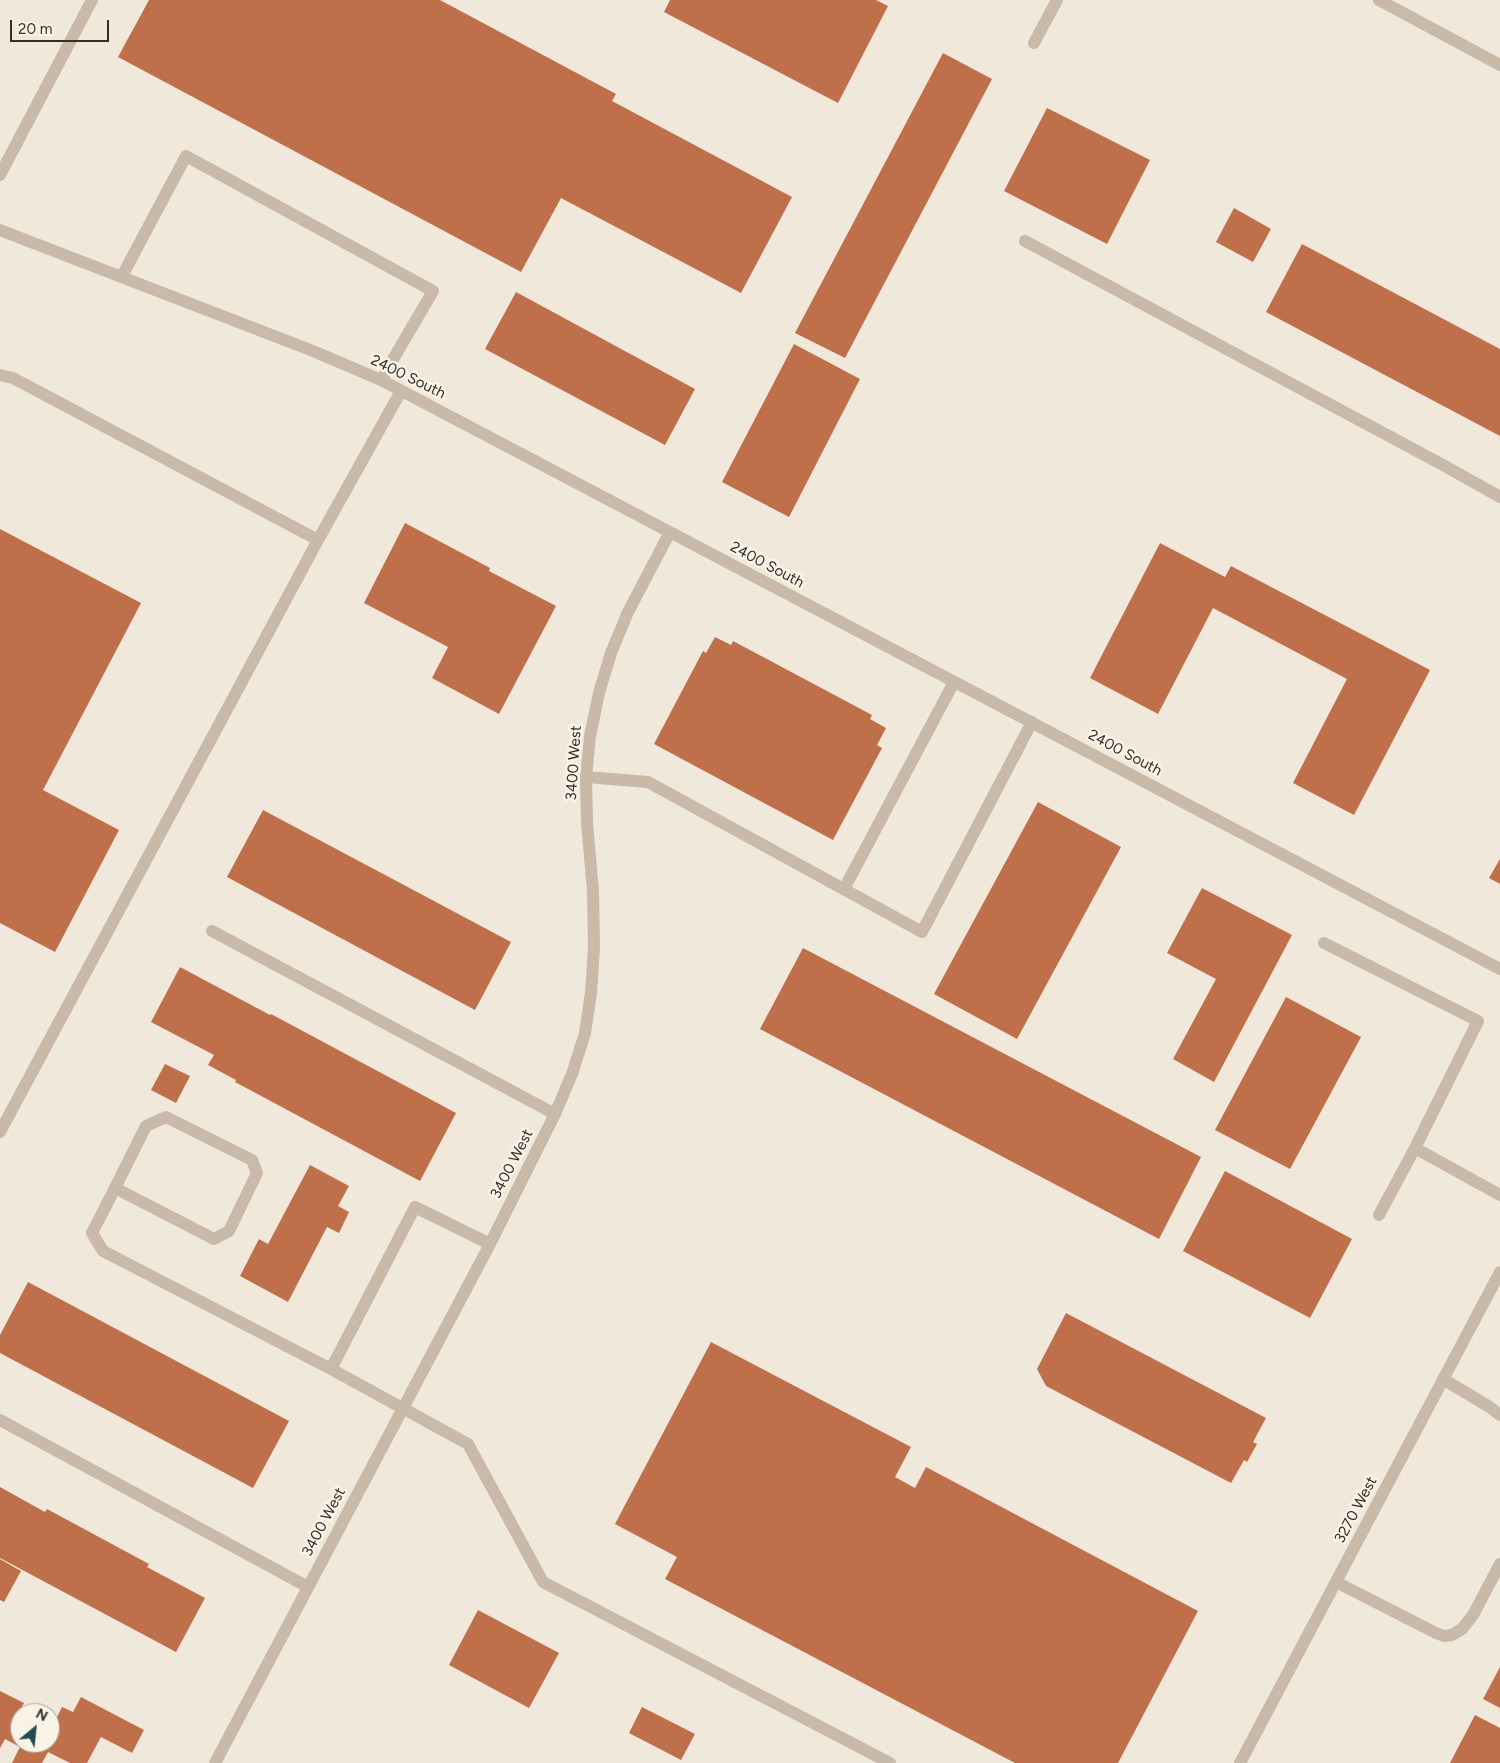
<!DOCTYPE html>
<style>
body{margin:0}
#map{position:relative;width:1500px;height:1763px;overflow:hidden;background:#f0e8db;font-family:Figtree,sans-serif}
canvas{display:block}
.north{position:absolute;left:10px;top:1703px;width:50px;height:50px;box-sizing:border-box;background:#f8f2e7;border:1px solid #aaa39b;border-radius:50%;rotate:28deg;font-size:14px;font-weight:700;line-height:20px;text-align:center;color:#352d28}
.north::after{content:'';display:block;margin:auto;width:18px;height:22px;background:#204c54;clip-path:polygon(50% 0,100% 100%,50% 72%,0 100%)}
.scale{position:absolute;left:10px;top:20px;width:99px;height:22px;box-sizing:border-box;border:2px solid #352d28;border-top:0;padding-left:6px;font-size:15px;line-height:18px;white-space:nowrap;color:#352d28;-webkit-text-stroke:4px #f8f2e7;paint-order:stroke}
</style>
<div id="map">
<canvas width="1500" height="1763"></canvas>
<div class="north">N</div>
<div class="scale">20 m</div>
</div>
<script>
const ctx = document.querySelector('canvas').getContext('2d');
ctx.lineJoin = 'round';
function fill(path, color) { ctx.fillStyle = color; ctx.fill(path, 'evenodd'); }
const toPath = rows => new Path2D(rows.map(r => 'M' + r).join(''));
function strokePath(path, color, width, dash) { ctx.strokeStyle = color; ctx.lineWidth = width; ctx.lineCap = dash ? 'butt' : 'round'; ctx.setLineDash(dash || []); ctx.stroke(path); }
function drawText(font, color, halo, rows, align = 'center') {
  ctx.font = font + ' Figtree,sans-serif'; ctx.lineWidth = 5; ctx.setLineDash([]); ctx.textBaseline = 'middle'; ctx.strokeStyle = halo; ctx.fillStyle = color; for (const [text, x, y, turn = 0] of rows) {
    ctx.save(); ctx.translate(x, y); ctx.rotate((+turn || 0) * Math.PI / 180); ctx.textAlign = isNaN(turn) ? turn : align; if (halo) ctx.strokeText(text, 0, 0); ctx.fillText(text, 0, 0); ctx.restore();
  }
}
const building = toPath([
 [149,0,440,0,616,94,612,101,792,197,741,293,561,198,521,272,118,57],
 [670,0,876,0,888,6,838,103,664,12],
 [943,53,992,79,845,358,795,333],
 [1047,108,1150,160,1107,244,1004,191],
 [1234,208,1271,229,1253,262,1216,242],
 [1302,244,1500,349,1500,436,1266,312],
 [516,292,695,389,665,445,485,349],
 [794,344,860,379,789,517,722,482],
 [405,523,490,568,489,571,556,606,499,714,432,678,448,647,364,603],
 [0,529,141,603,43,790,119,830,55,952,0,923],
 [1160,543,1225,577,1231,566,1430,670,1354,815,1293,783,1347,679,1213,608,1158,714,1090,678],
 [715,637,731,645,733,641,872,715,870,719,886,728,877,745,882,748,833,840,654,744,703,651,706,653],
 [1038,802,1121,847,1017,1039,934,994],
 [263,810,511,942,475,1010,227,877],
 [1500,859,1500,884,1489,878],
 [1202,888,1292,935,1214,1082,1173,1059,1216,979,1167,953],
 [803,948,1201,1157,1159,1239,760,1029],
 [180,967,270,1015,271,1014,456,1113,420,1181,235,1082,236,1080,208,1065,214,1055,151,1022],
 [1286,997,1361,1037,1290,1169,1215,1130],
 [165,1064,190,1076,176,1103,151,1090],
 [310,1165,349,1186,338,1206,349,1212,339,1233,327,1227,288,1302,240,1276,259,1239,268,1244],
 [1225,1171,1352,1239,1310,1318,1183,1251],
 [28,1282,289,1421,253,1488,0,1353,0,1335],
 [1066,1313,1266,1418,1253,1442,1257,1444,1247,1462,1244,1460,1231,1483,1046,1386,1037,1369],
 [711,1342,911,1447,895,1477,915,1488,926,1467,1198,1611,1118,1763,1015,1763,665,1579,677,1557,615,1524],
 [0,1487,45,1512,47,1509,149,1564,147,1567,205,1598,176,1652,0,1558],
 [0,1559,21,1571,4,1602,0,1600],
 [478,1610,559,1653,529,1708,449,1665],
 [1500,1667,1500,1708,1483,1699],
 [0,1691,24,1703,19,1712,20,1713,20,1743,50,1743,50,1716,56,1719,62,1707,73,1712,81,1697,144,1730,132,1753,101,1737,87,1763,70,1763,48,1752,42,1763,12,1763,20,1747,5,1739,0,1748],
 [642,1707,695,1734,681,1760,629,1733],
 [1475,1715,1500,1728,1500,1763,1450,1763]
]);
const lane = toPath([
 [1379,0,1500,65],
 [1034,43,1057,0],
 [1025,241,1443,465,1500,497],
 [122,276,186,156,433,291,381,380],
 [0,375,13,378,318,540],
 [586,777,648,782,922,932,1032,722],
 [844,889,954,682],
 [212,931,555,1114],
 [1324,943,1478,1021,1415,1148],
 [0,1132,318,540,401,391],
 [115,1188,214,1239,229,1231,257,1173,252,1160,166,1117,146,1126,115,1188,92,1233,103,1251,331,1369],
 [1379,1215,1415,1148,1500,1195],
 [490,1244,415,1207,331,1369,468,1444,543,1582,890,1763],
 [1443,1379,1488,1406,1500,1415],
 [0,1420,308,1587],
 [1336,1582,1436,1633,1444,1636,1452,1635,1462,1629,1473,1615,1500,1564]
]);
const street = toPath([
 [0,175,92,0],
 [0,230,313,351,381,380,1500,969],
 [215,1763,490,1244,555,1114,572,1074,585,1033,591,993,594,947,593,891,587,823,586,777,590,736,599,693,611,653,628,612,670,532],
 [1240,1763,1500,1272]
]);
const streetNames = [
 ["2400 South",408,377,26],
 ["2400 South",767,565,28],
 ["2400 South",1125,753,28],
 ["3400 West",574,763,-86],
 ["3400 West",512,1164,-63],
 ["3270 West",1356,1510,-62],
 ["3400 West",324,1522,-62]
];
fill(building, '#bf6f4a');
strokePath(lane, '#c8b9a8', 12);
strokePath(street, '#c8b9a8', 12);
drawText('15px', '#352d28', '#f8f2e7', streetNames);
</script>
